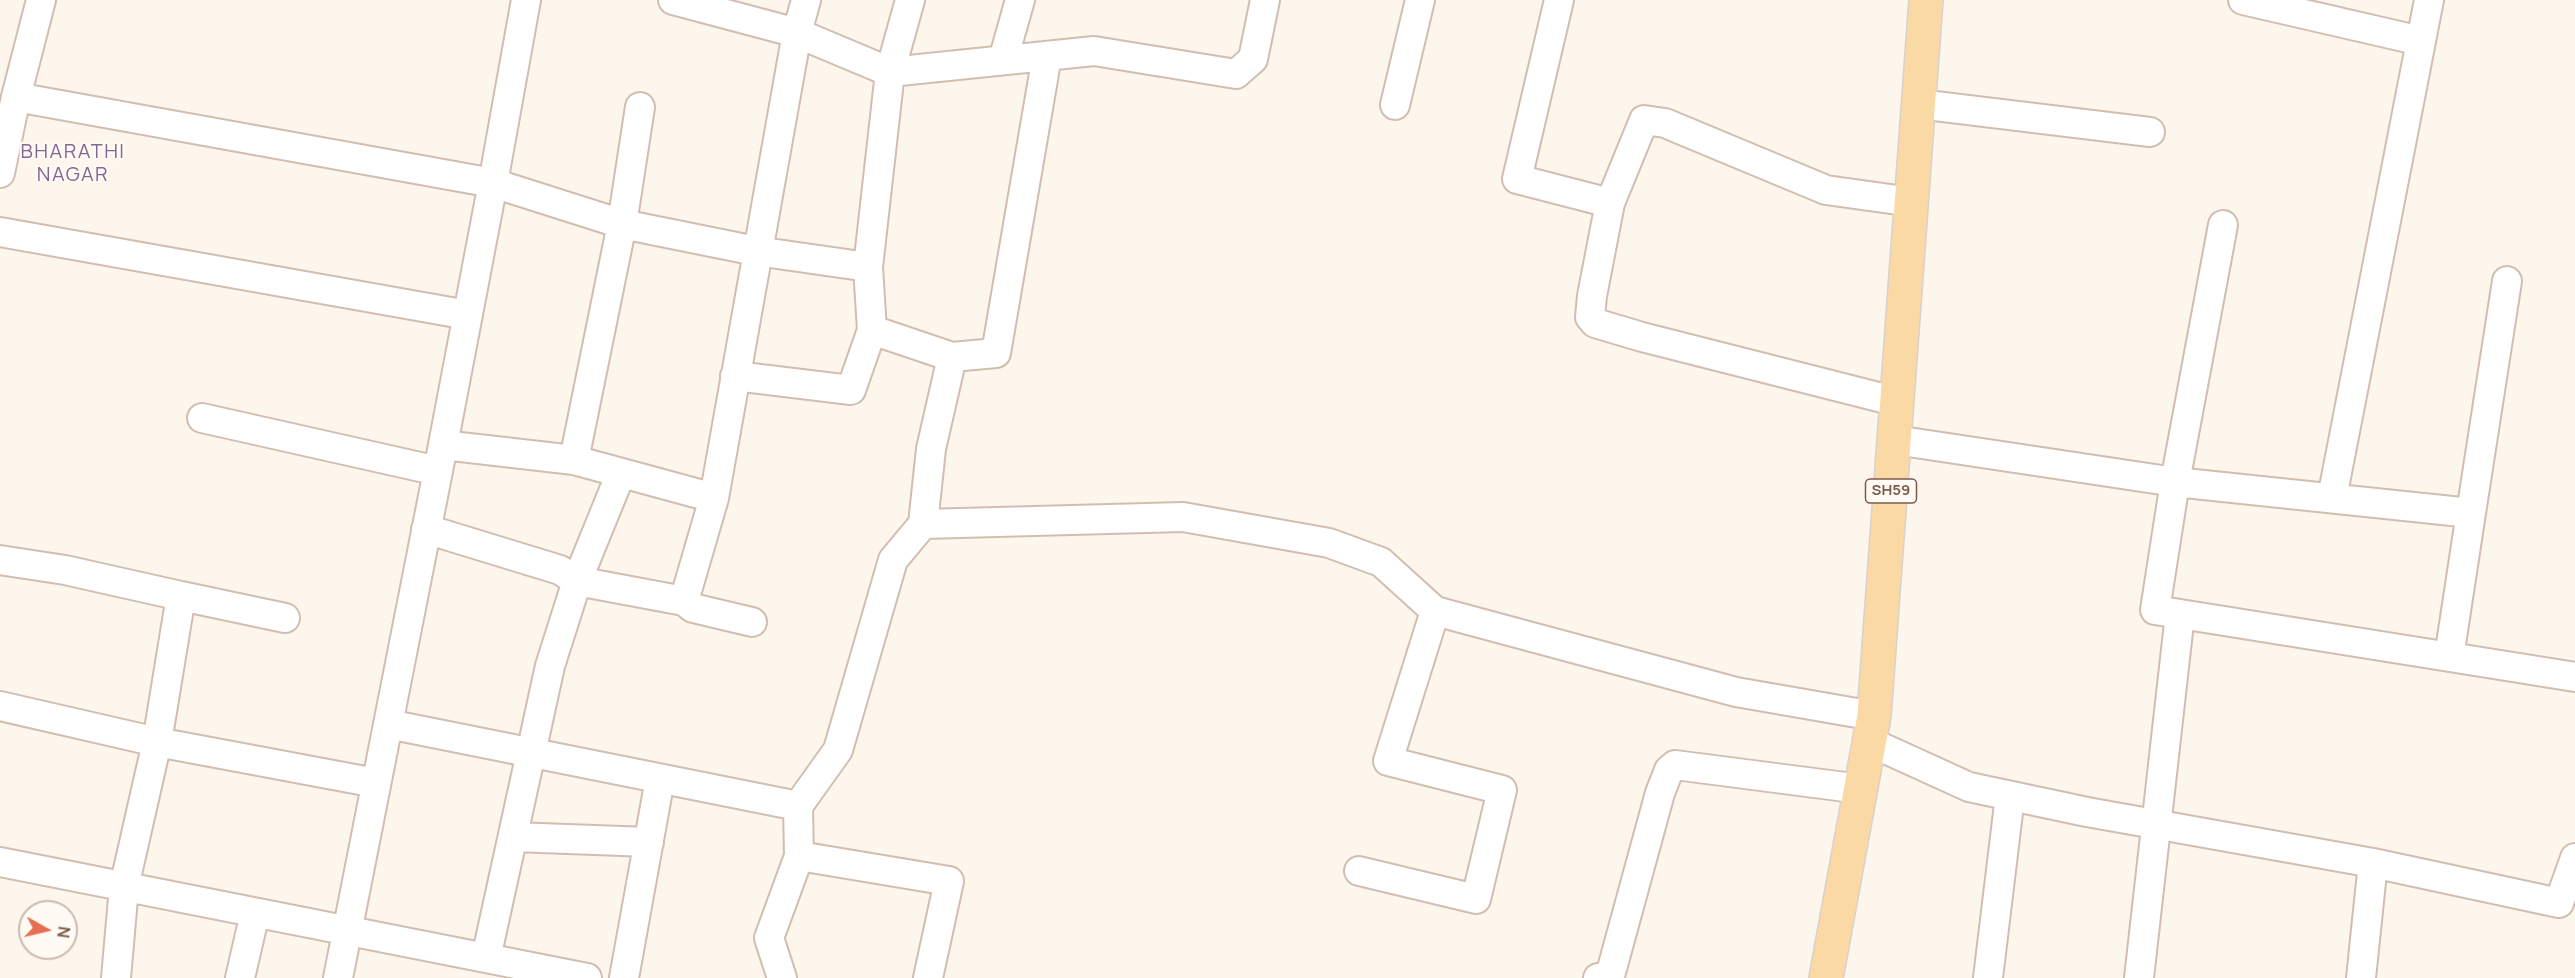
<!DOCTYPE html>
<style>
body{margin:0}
#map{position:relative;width:2575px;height:978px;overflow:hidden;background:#fdf6ec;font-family:Manrope,sans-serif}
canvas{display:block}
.north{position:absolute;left:18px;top:900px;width:60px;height:60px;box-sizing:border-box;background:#fffaf3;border:2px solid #cabbb1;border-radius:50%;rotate:98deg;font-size:16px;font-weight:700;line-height:24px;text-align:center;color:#7a5c4d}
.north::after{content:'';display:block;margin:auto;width:21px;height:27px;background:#e76f51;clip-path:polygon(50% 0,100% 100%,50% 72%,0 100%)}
</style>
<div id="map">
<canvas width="2575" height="978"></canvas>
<div class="north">N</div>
</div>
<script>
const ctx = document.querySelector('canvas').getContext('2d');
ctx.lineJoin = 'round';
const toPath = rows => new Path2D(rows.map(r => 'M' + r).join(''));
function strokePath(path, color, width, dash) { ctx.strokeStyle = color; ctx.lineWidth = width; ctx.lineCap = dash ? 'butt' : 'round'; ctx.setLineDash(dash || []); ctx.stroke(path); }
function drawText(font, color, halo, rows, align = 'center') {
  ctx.font = font + ' Manrope,sans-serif'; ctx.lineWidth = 4.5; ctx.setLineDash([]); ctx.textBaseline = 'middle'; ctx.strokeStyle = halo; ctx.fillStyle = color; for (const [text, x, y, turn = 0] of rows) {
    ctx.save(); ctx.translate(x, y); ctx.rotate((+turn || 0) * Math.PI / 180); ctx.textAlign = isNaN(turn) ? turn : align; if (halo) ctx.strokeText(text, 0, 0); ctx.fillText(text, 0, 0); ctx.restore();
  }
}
const minor = toPath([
 [673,0,797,33,806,0],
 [910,0,890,72,868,267,872,330,952,357,996,353,1047,56],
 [1559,0,1517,179,1610,203],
 [2243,0,2421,41],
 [1003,60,1020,0],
 [16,97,41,0],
 [1395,105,1420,0],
 [1935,106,2150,132],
 [0,173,16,97,493,183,526,0],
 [2223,225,2175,482,2155,610,2575,677],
 [0,232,468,315],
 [735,376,851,390,872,330],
 [1898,402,1642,337,1595,323,1590,317,1592,296,1610,203,1644,120,1665,123,1826,190,1912,202],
 [202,418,438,471,493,183,622,224,756,251,868,267],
 [1895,440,2175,482,2471,513,2507,281],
 [443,445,574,460,622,224,640,107],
 [574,460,714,498],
 [2332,498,2429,0],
 [923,524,1183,517,1329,543,1381,562,1435,611,1736,692,1874,716],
 [426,529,560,570,577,581,684,601,693,608,752,622],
 [0,560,65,570,181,596],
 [684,601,714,498,797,33,890,72,1094,51,1236,74,1253,59,1265,0],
 [285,618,181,596,157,742,376,783],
 [2449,657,2471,513],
 [0,706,157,742,124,887,116,978],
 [388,724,798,806,838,750,893,560,923,524,931,449,952,357],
 [1870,742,1969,787,2087,812,2373,863,2559,903,2575,858],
 [513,837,649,842],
 [799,856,949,881,928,978],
 [0,862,587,978],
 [1359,871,1476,899,1502,790,1388,761,1435,611],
 [486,958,550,666,577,581,621,473],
 [240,978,255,913],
 [338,978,438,471],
 [624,978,660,779],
 [782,978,769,938,799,856,798,806],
 [1598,978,1610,976,1660,793,1669,770,1675,765,1861,789],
 [1988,978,2010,796],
 [2139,978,2180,614],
 [2361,978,2373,863]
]);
const major = toPath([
 [1826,978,1874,716,1926,0]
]);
const shields = [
 [1891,491,51]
];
const shieldNames = [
 ["SH59",1891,491]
];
const quarterNames = [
 ["BHARATHI",73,152],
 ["NAGAR",73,175]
];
strokePath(minor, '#d1beb0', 32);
strokePath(major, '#dad1cd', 36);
strokePath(minor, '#fff', 28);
strokePath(major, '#fbd9a5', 33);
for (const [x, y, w] of shields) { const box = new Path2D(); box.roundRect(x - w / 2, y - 12, w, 24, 4.5); ctx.fillStyle = '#fffaf3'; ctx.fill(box); strokePath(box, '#7a5c4d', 1.5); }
drawText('bold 15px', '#7a5c4d', null, shieldNames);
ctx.letterSpacing = '1.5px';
drawText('20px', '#846695', '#fffaf3', quarterNames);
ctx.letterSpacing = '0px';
</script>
